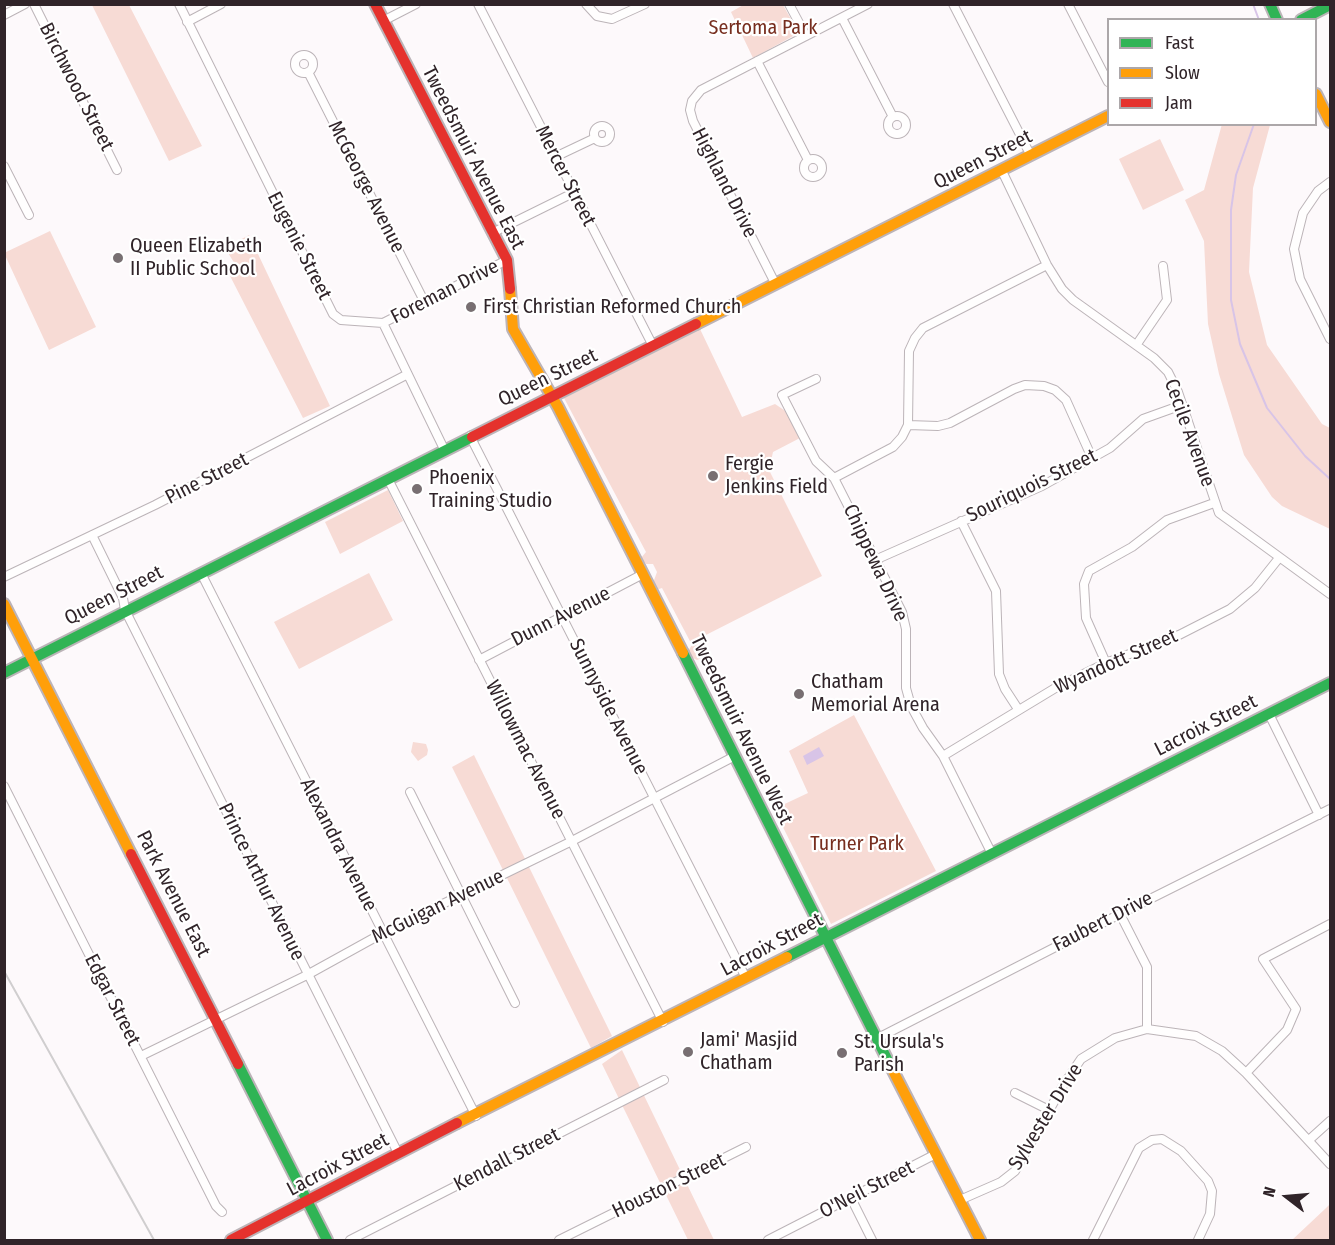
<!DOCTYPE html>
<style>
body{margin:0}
#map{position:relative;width:1335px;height:1245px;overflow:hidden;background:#fdf9fb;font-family:"Fira Sans Condensed",sans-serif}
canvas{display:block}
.frame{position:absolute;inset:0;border:6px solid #302429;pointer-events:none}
.legend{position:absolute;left:1107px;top:18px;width:210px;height:108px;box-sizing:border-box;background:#fff;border:2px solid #aca7a9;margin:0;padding:8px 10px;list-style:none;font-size:18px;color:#302429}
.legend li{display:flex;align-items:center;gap:12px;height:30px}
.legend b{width:30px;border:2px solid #aca7a9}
.north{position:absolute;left:1257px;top:1167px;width:60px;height:60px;-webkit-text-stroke:4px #fff;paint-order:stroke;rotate:286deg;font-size:16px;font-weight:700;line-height:24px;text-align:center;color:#302429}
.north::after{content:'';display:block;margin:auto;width:21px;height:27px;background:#302429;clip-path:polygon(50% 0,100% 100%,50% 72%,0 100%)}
</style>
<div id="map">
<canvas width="1335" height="1245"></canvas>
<div class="frame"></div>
<ul class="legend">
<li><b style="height:8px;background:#30b455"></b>Fast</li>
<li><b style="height:8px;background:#ff9f0a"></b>Slow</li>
<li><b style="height:8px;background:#e5322d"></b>Jam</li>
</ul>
<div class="north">N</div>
</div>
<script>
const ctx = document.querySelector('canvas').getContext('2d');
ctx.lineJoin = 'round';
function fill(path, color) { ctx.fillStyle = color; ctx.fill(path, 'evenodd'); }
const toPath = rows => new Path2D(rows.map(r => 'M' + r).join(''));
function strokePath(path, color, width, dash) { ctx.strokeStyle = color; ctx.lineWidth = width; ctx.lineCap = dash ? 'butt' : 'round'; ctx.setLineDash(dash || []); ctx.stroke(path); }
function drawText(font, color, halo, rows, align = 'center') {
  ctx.font = font + ' "Fira Sans Condensed",sans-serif'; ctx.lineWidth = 4.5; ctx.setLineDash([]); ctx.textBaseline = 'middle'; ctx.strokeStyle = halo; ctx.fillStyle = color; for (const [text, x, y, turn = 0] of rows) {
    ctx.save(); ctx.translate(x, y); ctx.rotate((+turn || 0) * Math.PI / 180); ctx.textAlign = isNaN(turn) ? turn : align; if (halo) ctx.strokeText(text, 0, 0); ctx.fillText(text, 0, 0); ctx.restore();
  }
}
const green = toPath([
 [745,4,783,5,796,28,795,35,753,58,731,12],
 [92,5,129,5,202,146,169,161],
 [1222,124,1270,125,1253,188,1249,272,1267,345,1322,424,1330,428,1330,529,1282,506,1272,497,1244,455,1219,374,1208,324,1204,241,1185,200,1204,190],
 [1160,139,1184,190,1143,210,1119,159],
 [50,231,96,327,49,350,4,253],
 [249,235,330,406,303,418,229,274,238,269,225,248],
 [700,329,742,417,775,404,787,412,800,438,773,452,769,470,822,576,700,638,709,655,697,660,691,657,688,651,692,645,662,588,656,590,653,583,657,572,653,564,646,564,641,558,646,552,564,398],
 [388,490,403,521,340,554,325,522],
 [369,573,393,620,299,669,274,622],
 [854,715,936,871,831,924,774,809,808,793,789,751],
 [413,742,426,744,428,750,427,755,418,761,411,752],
 [474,755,612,1036,591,1048,452,767],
 [622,1050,714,1240,688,1240,602,1064],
 [1330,1204,1330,1240,1292,1240,1325,1209]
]);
const water = toPath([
 [819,747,824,756,807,765,803,756]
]);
const stream = toPath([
 [1253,4,1259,20],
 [1254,124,1236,175,1231,210,1231,300,1240,344,1267,408,1305,456,1330,479]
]);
const street = toPath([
 [34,4,117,170],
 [179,4,333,314,341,320,383,323],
 [478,4,653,346],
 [586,4,597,16,612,19,645,4],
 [789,4,806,36],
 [953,4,1031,156],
 [1068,4,1108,82],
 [4,15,25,4],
 [842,18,893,117],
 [383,21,416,4],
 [187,22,221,4],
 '295 64a9 9 0 1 1 18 0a9 9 0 1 1-18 0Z',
 [757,61,808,160],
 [308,72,424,301],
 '888 125a9 9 0 1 1 18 0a9 9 0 1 1-18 0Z',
 '594 134a8 8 0 1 1 16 0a8 8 0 1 1-16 0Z',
 [555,157,595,138],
 '804 168a9 9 0 1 1 18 0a9 9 0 1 1-18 0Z',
 [4,166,29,215],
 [1002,171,1047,265,1062,289,1073,300,1154,358,1168,372,1178,392,1219,513,1330,594],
 [1330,182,1318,191,1303,213,1294,249,1300,279,1330,339],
 [492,233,573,193],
 [775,283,693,121,690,110,692,101,701,90,868,4],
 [383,323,444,449],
 [383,323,507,260],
 [1137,344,1167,300,1163,266],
 [816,379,782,395,816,461,834,478,902,612,906,629,906,688,911,706,923,728,943,756,992,854],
 [908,425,938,426,950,423,1014,389,1025,385,1044,386,1055,390,1066,400,1092,458],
 [470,436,746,978],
 [834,478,893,447,902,437,908,425,909,351,915,338,923,328,1047,265],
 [388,479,663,1022],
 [961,521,996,591,999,674,1005,689,1018,709],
 [92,535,123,598,125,610,398,1153],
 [875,560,1042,486,1110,448,1143,419,1182,405],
 [201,573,476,1116],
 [4,577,155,505,406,375],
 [479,660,643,574],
 [1106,663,1086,618,1084,584,1089,571,1132,547,1167,520,1214,503],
 [1269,714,1319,815],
 [943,756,1057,687,1106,663,1179,635,1230,609,1255,588,1279,558],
 [4,786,216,1206,222,1212],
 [410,792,515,1003],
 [1120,914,1147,967,1147,1029],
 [878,1038,1120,914,1330,809],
 [141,1056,307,975,383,933,572,841,735,756],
 [1246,1073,1287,1030,1296,1009,1263,959,1330,924],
 [1015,1093,1049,1110],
 [1309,1140,1330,1121],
 [851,1198,872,1240],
 [960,1200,1001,1182,1015,1171,1064,1084,1081,1059,1115,1038,1147,1029,1196,1036,1222,1051,1246,1073,1330,1164],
 [350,1240,664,1080],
 [559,1240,746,1147],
 [768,1240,934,1155],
 [1093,1240,1139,1148,1152,1140,1162,1139,1181,1151,1208,1181,1212,1191,1210,1214,1198,1240]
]);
const fast = toPath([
 [1270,4,1277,20],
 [1301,20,1330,5],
 [683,653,889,1063],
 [4,673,472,437],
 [787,957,1330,683],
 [238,1064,327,1240]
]);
const slow = toPath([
 [1316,94,1330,122],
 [510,289,513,329,558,407,683,653],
 [696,324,1108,116],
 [4,604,131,854],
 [889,1063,980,1240],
 [457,1123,787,957]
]);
const jam = toPath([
 [375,4,507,260,510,289],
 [472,437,696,324],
 [131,854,238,1064],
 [231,1240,457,1123]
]);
const rail = toPath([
 [4,971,154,1240]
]);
const markers = [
 [118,258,6,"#786f72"],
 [471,307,6,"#786f72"],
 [713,476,6,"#786f72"],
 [417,489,6,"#786f72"],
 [799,694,6,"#786f72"],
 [688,1052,6,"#786f72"],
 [842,1053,6,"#786f72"]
];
const parkNames = [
 ["Sertoma Park",763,28],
 ["Turner Park",857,844]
];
const streetNames = [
 ["Birchwood Street",76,87,63],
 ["Tweedsmuir Avenue East",473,158,63],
 ["Queen Street",983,160,-27],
 ["Mercer Street",565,176,63],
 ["Highland Drive",724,183,63],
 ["McGeorge Avenue",366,187,63],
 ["Eugenie Street",299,246,63],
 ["Foreman Drive",445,292,-27],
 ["Queen Street",548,378,-26],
 ["Cecile Avenue",1189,433,70],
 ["Pine Street",207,479,-27],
 ["Souriquois Street",1032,486,-26],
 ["Chippewa Drive",875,563,65],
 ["Queen Street",114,596,-27],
 ["Dunn Avenue",561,617,-27],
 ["Wyandott Street",1116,662,-24],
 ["Sunnyside Avenue",608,707,63],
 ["Lacroix Street",1206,726,-27],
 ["Tweedsmuir Avenue West",741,730,64],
 ["Willowmac Avenue",525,750,63],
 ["Alexandra Avenue",338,845,63],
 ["Prince Arthur Avenue",261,882,64],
 ["Park Avenue East",173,894,63],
 ["McGuigan Avenue",438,907,-26],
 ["Faubert Drive",1103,922,-27],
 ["Lacroix Street",772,945,-28],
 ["Edgar Street",112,1000,63],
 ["Sylvester Drive",1046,1117,-58],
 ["Kendall Street",507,1160,-27],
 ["Lacroix Street",338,1165,-28],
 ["Houston Street",669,1186,-26],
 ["O'Neil Street",867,1190,-27]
];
const poiNames = [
 ["Queen Elizabeth",130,246],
 ["II Public School",130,269],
 ["First Christian Reformed Church",483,307],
 ["Fergie",725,464],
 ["Jenkins Field",725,487],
 ["Phoenix",429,478],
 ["Training Studio",429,501],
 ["Chatham",811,682],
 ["Memorial Arena",811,705],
 ["Jami' Masjid",700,1040],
 ["Chatham",700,1063],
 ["St. Ursula's",854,1042],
 ["Parish",854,1065]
];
fill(green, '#f7dbd5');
fill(water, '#d8c4e7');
strokePath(stream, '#d8c4e7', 2);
strokePath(street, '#bcb4b8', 10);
strokePath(fast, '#bcb4b8', 14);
strokePath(slow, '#bcb4b8', 14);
strokePath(jam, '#bcb4b8', 14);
strokePath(street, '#fffefe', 8);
strokePath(fast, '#30b455', 10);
strokePath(slow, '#ff9f0a', 10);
strokePath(jam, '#e5322d', 10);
strokePath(rail, '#d0cecf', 2);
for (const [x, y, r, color] of markers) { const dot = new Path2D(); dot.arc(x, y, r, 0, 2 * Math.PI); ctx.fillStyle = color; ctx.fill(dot); strokePath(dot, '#fff', 2); }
drawText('20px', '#772e1f', '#fff', parkNames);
drawText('20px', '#302429', '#fff', streetNames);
drawText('20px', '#302429', '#fff', poiNames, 'left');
</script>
